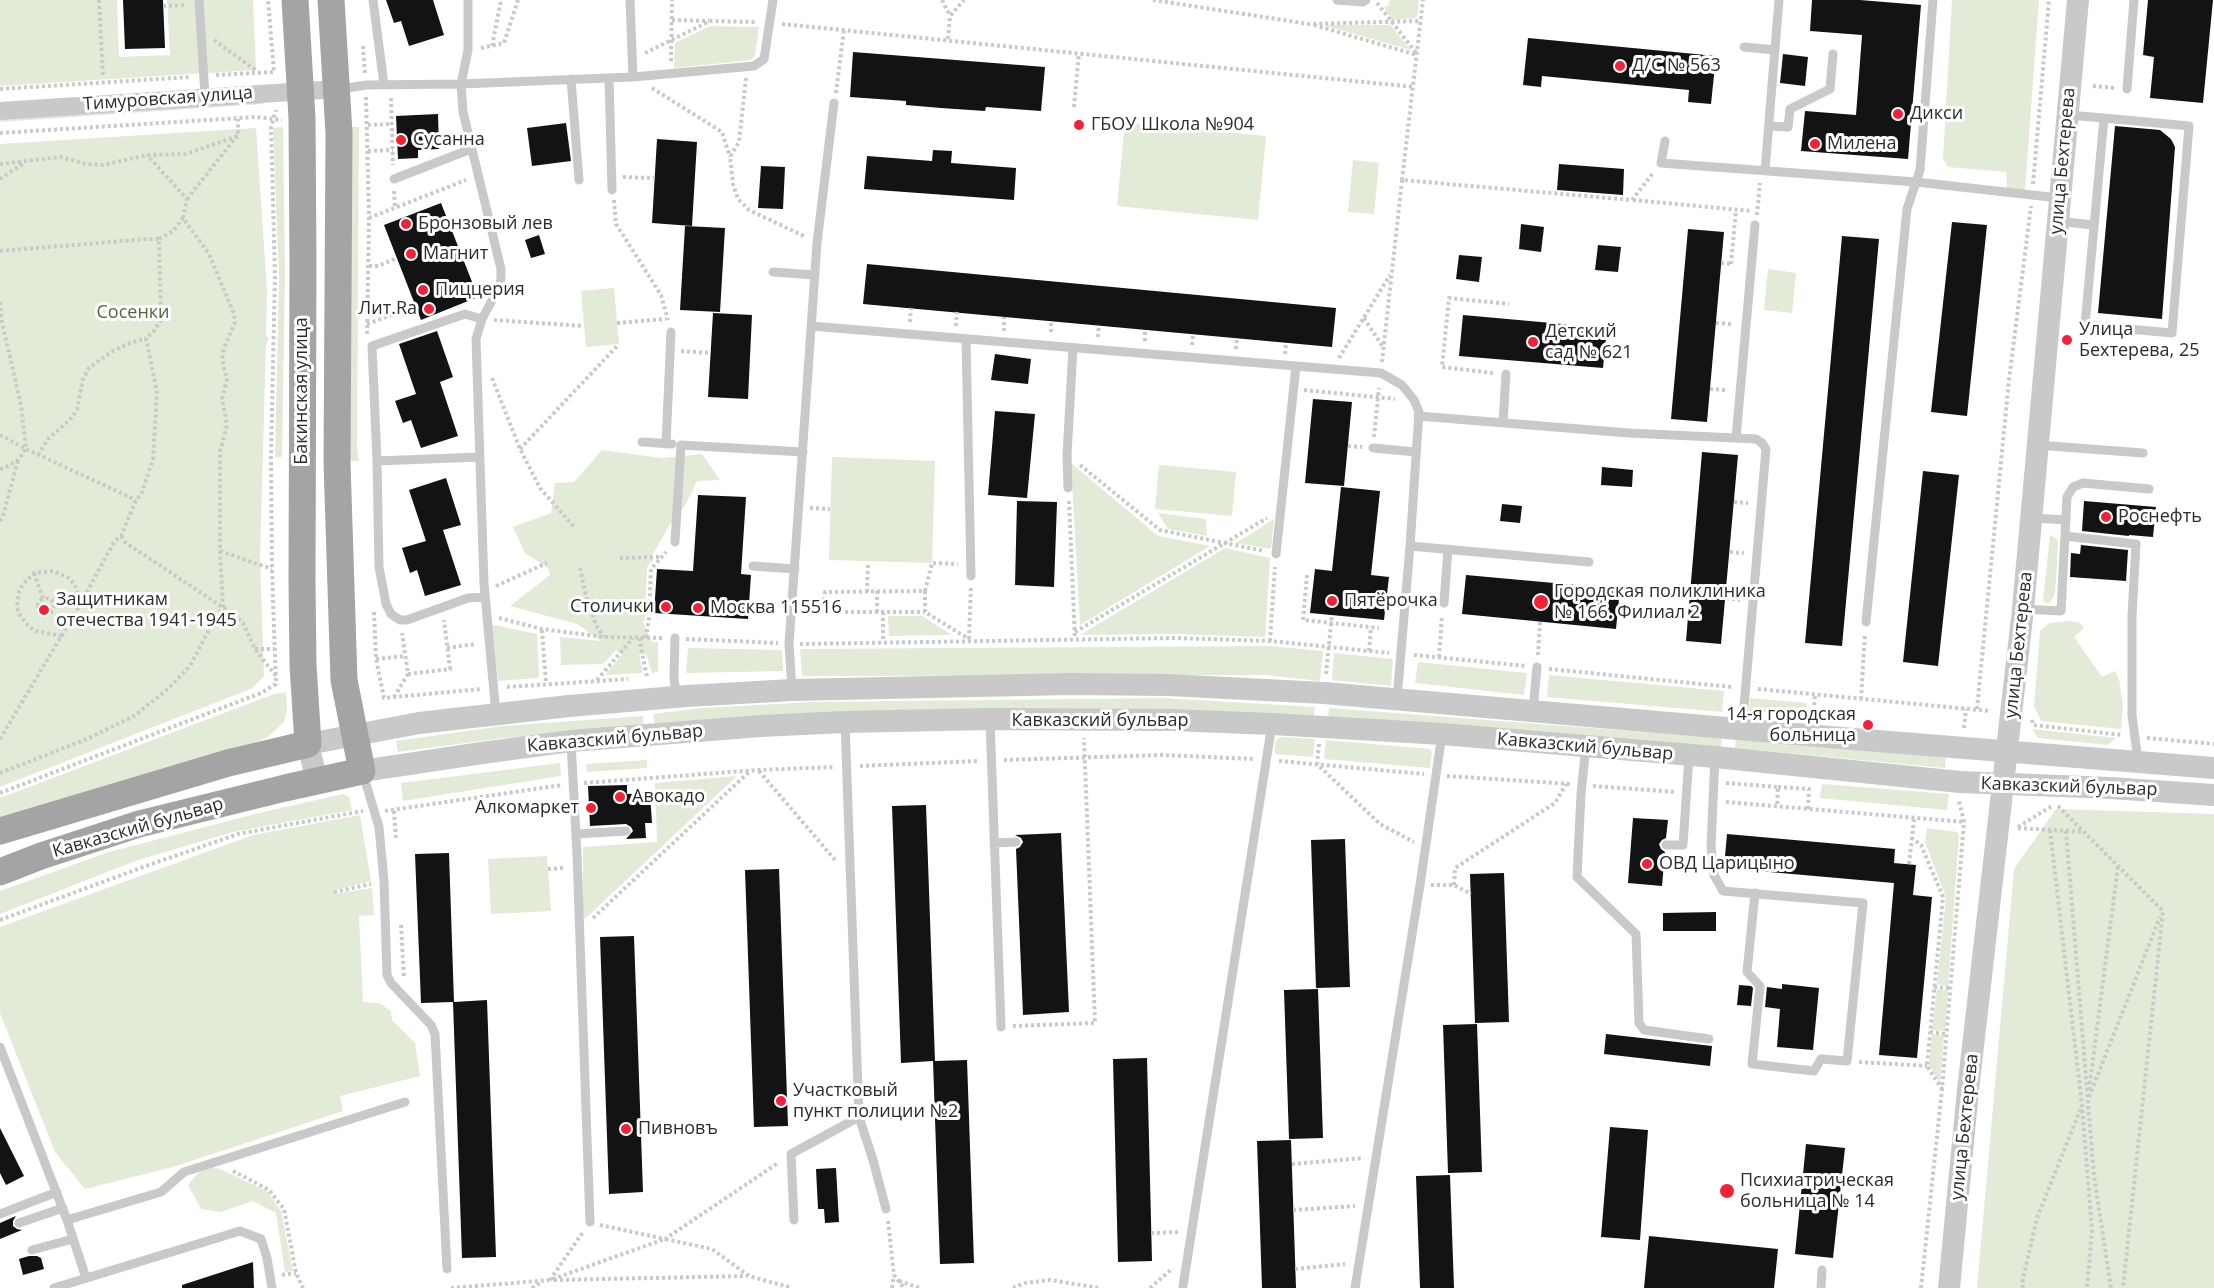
<!DOCTYPE html>
<meta charset="utf-8">
<style>
body{margin:0}
canvas{display:block;background:#fff}
</style>
<canvas width="2214" height="1288"></canvas>
<script>
const ctx = document.querySelector('canvas').getContext('2d');
ctx.lineJoin = 'round';
function fill(path, color) { ctx.fillStyle = color; ctx.fill(path, 'evenodd'); }
const toPath = rows => new Path2D(rows.map(r => 'M' + r).join(''));
function strokePath(path, color, width, dash) { ctx.strokeStyle = color; ctx.lineWidth = width; ctx.lineCap = dash ? 'butt' : 'round'; ctx.setLineDash(dash || []); ctx.stroke(path); }
function drawText(font, color, halo, rows, align = 'center') {
  ctx.font = font + ' "Open Sans",sans-serif'; ctx.lineWidth = 6; ctx.setLineDash([]); ctx.textBaseline = 'middle'; ctx.strokeStyle = halo; ctx.fillStyle = color; for (const [text, x, y, turn = 0] of rows) {
    ctx.save(); ctx.translate(x, y); ctx.rotate((+turn || 0) * Math.PI / 180); ctx.textAlign = isNaN(turn) ? turn : align; if (halo) ctx.strokeText(text, 0, 0); ctx.fillText(text, 0, 0); ctx.restore();
  }
}
const green = toPath([
 [0,0,117,0,119,57,170,55,167,0,253,0,256,70,0,86],
 [1390,0,1419,0,1417,18,1392,20,1384,7,1388,6],
 [1952,0,2039,0,2025,190,2007,188,2006,172,1948,167,1943,159],
 [1323,25,1390,25,1411,50],
 [710,26,759,27,755,55,752,60,674,68,675,43],
 [263,99,263,104,0,122,0,116],
 [1125,122,1266,136,1258,220,1117,206],
 [283,127,285,272,282,457,275,457,279,277,273,128],
 [352,127,359,127,357,448,359,461,350,461,349,448],
 [256,128,267,291,266,336,269,338,266,345,260,557,264,676,253,688,0,787,0,144],
 [1353,160,1379,163,1374,214,1348,212],
 [1768,269,1796,273,1792,313,1764,310],
 [614,288,619,344,586,347,581,291],
 [602,450,662,458,702,454,720,480,697,481,686,504,669,526,650,559,654,559,647,567,645,620,643,622,652,642,658,642,658,672,652,673,646,654,639,655,643,673,605,675,622,655,616,650,603,664,561,665,560,637,601,641,577,624,510,606,550,575,548,568,525,553,513,527,551,513,555,483,574,482],
 [832,457,935,461,932,563,829,560],
 [1071,463,1158,536,1210,546,1080,625],
 [1159,465,1236,472,1232,516,1155,509],
 [1158,513,1206,519,1207,536,1168,529],
 [1274,519,1271,549,1236,543],
 [2050,535,2057,539,2058,544,2055,594,2049,604,2043,601],
 [1225,548,1270,558,1265,637,1175,634,1080,635],
 [888,616,922,616,952,635,889,636],
 [2069,621,2080,623,2084,628,2074,637,2102,677,2115,671,2119,679,2123,705,2121,729,2041,721,2034,706,2040,631,2049,623],
 [494,625,537,634,539,677,537,678,498,681,492,626],
 [1269,646,1323,651,1320,681,1266,675,802,676,800,649],
 [688,648,782,650,783,671,686,673],
 [1334,653,1393,659,1391,686,1332,680],
 [1418,662,1527,673,1524,695,1415,683],
 [1549,675,1724,691,1722,712,1547,697],
 [286,692,287,710,284,722,268,737,252,744,0,821,0,798,274,694],
 [1161,698,1315,707,1314,718,655,725,653,714,702,708,814,702],
 [1750,698,1807,703,1806,715,1749,711],
 [1329,708,1722,738,1721,747,1328,719],
 [643,716,644,727,503,738,398,752,396,741,503,726],
 [2032,729,2116,738,2108,745,2038,738],
 [1281,737,1315,739,1313,757,1275,754,1275,741],
 [1736,738,1946,755,1945,768,1735,748],
 [1326,740,1430,749,1432,752,1430,768,1324,759],
 [647,760,647,768,587,772,586,764],
 [560,763,561,776,403,801,401,783],
 [737,776,586,918,583,918,583,847,657,842,655,783],
 [1822,784,1949,794,1947,810,1820,798],
 [343,794,349,797,352,810,233,832,138,860,0,914,0,891,109,852,255,814],
 [2056,809,2214,814,2214,1288,1977,1288,2014,869],
 [360,815,371,881,334,890,334,894,372,888,374,915,359,916,363,1002,379,1003,391,1011,392,1020,415,1043,420,1076,340,1096,343,1111,173,1167,85,1189,55,1152,0,1013,0,927,253,835],
 [1927,828,1957,832,1959,836,1948,986,1937,984,1946,897,1925,842],
 [547,856,551,911,491,914,488,859],
 [1937,989,1948,990,1945,1031,1932,1030],
 [1932,1034,1944,1036,1940,1083,1929,1065],
 [210,1167,220,1169,268,1192,281,1211,293,1271,285,1272,276,1213,253,1201,221,1212,201,1209,188,1185,198,1173]
]);
const building = toPath([
 [123,0,163,0,165,48,125,49],
 [386,0,433,0,444,35,409,46,401,21,394,23],
 [1812,0,1860,0,1921,5,1908,159,1801,151,1805,111,1856,115,1862,35,1810,31],
 [2148,0,2213,0,2203,103,2150,98,2154,57,2143,55],
 [1528,38,1716,56,1711,104,1688,102,1689,90,1542,76,1541,87,1523,85],
 [853,52,1045,67,1041,111,986,107,985,111,941,108,906,105,906,101,850,97],
 [1783,54,1808,57,1805,86,1780,83],
 [438,114,439,149,418,150,418,158,398,159,396,116],
 [566,123,571,161,532,166,527,128],
 [2115,126,2160,130,2171,139,2175,147,2162,319,2098,313],
 [657,139,697,142,692,226,652,223],
 [933,150,952,151,951,163,1016,168,1014,200,864,189,867,156,932,161],
 [1559,164,1624,169,1623,195,1557,190],
 [761,166,785,167,783,209,758,208],
 [441,203,478,297,421,320,384,225],
 [1952,222,1987,225,1967,416,1931,412],
 [1521,224,1544,227,1541,252,1519,249],
 [685,226,725,228,720,312,680,310],
 [1688,229,1724,232,1707,422,1671,419],
 [539,235,545,254,531,258,525,240],
 [1842,236,1879,239,1842,646,1805,643],
 [1598,245,1621,247,1618,272,1595,270],
 [1459,255,1482,257,1479,282,1456,279],
 [867,264,1336,308,1332,347,863,304],
 [713,313,752,315,748,399,708,397],
 [1463,315,1607,328,1603,368,1459,356],
 [437,331,453,377,440,382,458,436,421,448,411,420,403,423,395,401,416,394,399,344],
 [995,354,1031,359,1028,384,991,380],
 [1313,399,1352,402,1344,486,1305,483],
 [995,411,1035,414,1027,498,988,495],
 [1702,452,1738,455,1721,644,1686,641],
 [1602,467,1633,470,1632,487,1601,485],
 [1923,471,1959,475,1938,666,1903,662],
 [446,478,461,525,443,530,461,585,425,596,417,570,410,573,402,548,426,541,409,490],
 [1341,487,1380,491,1371,575,1389,577,1384,620,1310,613,1315,569,1332,571],
 [698,495,746,497,741,574,751,575,748,619,654,613,657,569,693,571],
 [1017,501,1057,502,1054,587,1015,585],
 [2084,501,2156,507,2153,537,2129,535,2129,536,2082,531],
 [1502,504,1522,506,1520,523,1500,521],
 [2081,545,2128,550,2126,581,2070,577,2071,553,2080,554],
 [1466,575,1620,589,1616,629,1462,614],
 [627,785,627,794,650,793,652,823,645,823,646,838,626,839,633,831,631,827,626,824,590,826,588,786],
 [926,805,935,1061,967,1060,974,1263,940,1264,933,1061,901,1063,892,806],
 [1633,818,1668,820,1666,838,1662,840,1659,844,1661,849,1665,852,1662,886,1628,883],
 [1061,833,1069,1012,1023,1015,1016,849,1020,847,1023,842,1021,838,1015,835],
 [1727,834,1895,849,1894,863,1916,865,1913,895,1932,897,1917,1058,1879,1055,1894,883,1724,868],
 [1345,839,1350,987,1316,988,1311,840],
 [449,853,454,1002,487,1000,496,1257,462,1258,453,1002,421,1003,415,854],
 [779,869,788,1126,754,1127,745,870],
 [1504,873,1509,1022,1475,1023,1470,874],
 [1716,912,1716,931,1663,931,1663,913],
 [634,936,643,1192,609,1194,600,937],
 [1782,984,1819,988,1813,1050,1777,1047,1780,1009,1765,1007,1767,987,1782,989],
 [1739,985,1751,986,1753,988,1751,1006,1737,1005],
 [1318,989,1323,1138,1289,1139,1284,990],
 [1477,1024,1482,1172,1448,1173,1443,1025],
 [1606,1034,1712,1046,1710,1066,1604,1054],
 [1147,1058,1152,1261,1118,1262,1113,1059],
 [1610,1127,1648,1130,1640,1240,1601,1237],
 [0,1128,24,1176,6,1185,0,1173],
 [1291,1140,1296,1288,1262,1288,1257,1141],
 [1806,1144,1845,1148,1833,1258,1795,1254],
 [836,1168,839,1222,825,1223,824,1209,818,1209,816,1169],
 [1450,1175,1454,1288,1420,1288,1416,1176],
 [16,1216,13,1221,13,1226,17,1229,22,1230,0,1239,0,1223],
 [1649,1236,1778,1249,1774,1288,1644,1288],
 [29,1256,37,1256,41,1258,44,1269,23,1275,19,1259],
 [253,1262,254,1288,182,1288,182,1285]
]);
const path = toPath([
 [99,0,103,77],
 [942,0,950,16],
 [1153,0,1309,24,1420,21],
 [1377,3,1417,54],
 [163,6,186,5],
 [672,20,709,21],
 [782,24,1414,87],
 [1314,25,1417,55],
 [948,39,950,16,964,0],
 [214,40,258,72],
 [363,46,365,74],
 [492,46,501,0],
 [481,48,504,43,518,0],
 [645,53,710,21,756,22],
 [671,61,672,0],
 [216,75,274,72,268,0],
 [746,78,739,142,730,157,733,184,738,199,749,210,806,237],
 [2093,86,2115,88],
 [652,88,722,132,730,157],
 [0,89,191,77],
 [836,93,844,29],
 [366,97,369,218,367,335],
 [391,98,393,165],
 [1074,107,1079,53],
 [368,125,392,124],
 [0,133,256,117,282,120],
 [368,151,393,150],
 [0,164,61,157,86,164,103,165,147,155,186,154,238,136,238,119],
 [623,177,655,178],
 [0,179,24,163],
 [1402,180,1423,0],
 [2033,184,2049,0],
 [394,191,395,208],
 [187,199,237,136],
 [614,200,616,224,661,295,668,320],
 [1633,200,1751,211],
 [1757,215,1760,183],
 [369,218,466,180],
 [159,239,173,231,183,218],
 [0,251,147,239,159,239,161,320,154,331,146,338,157,392,153,459,141,495,136,500,121,536,114,542,81,603],
 [1721,263,1732,264],
 [1731,264,1736,210],
 [369,266,378,266,397,258],
 [0,302,2,322,21,405,26,449],
 [1364,318,1383,347],
 [494,320,584,326],
 [910,322,911,308],
 [617,323,666,319],
 [1716,323,1733,324],
 [367,324,409,309],
 [956,326,957,312],
 [1004,331,1004,317],
 [1051,332,1051,321],
 [1098,337,1099,325],
 [1145,341,1145,330],
 [1192,345,1193,334],
 [1236,349,1237,338],
 [681,351,711,353],
 [1285,354,1286,343],
 [1339,358,1390,275],
 [1382,362,1402,180,1632,200,1653,173],
 [1493,373,1442,367,1449,298,1509,304],
 [492,378,520,449,540,488,575,528],
 [1710,389,1727,390],
 [1304,390,1395,399],
 [0,435,26,449,136,500],
 [1374,437,1379,388],
 [1348,446,1362,447],
 [520,449,619,344],
 [38,455,49,438,70,420,77,410,83,379,89,368,113,351,130,343,146,338],
 [1080,465,1160,530,1264,551],
 [0,469,6,467,18,460,26,449],
 [1069,501,1075,639],
 [1734,502,1748,503],
 [810,508,830,509],
 [0,521,3,516,18,460],
 [121,536,126,543,233,614,243,623,255,649,276,676],
 [220,551,272,569],
 [1730,552,1744,553],
 [620,558,661,557],
 [580,568,586,596,596,625,604,637],
 [34,573,43,599],
 [1307,575,1303,620,1379,628],
 [496,586,547,563],
 [877,591,877,612],
 [925,591,932,563,958,564],
 [867,592,868,562],
 [1726,598,1740,600],
 '38 606a8 8 0 1 1 16 0a8 8 0 1 1-16 0Z',
 [824,603,824,612,925,612],
 [374,612,376,659,384,698,481,689],
 [807,612,807,609,824,603,825,592,925,591,925,612,969,639],
 [883,612,883,641],
 [499,618,542,629,604,637,664,638],
 [542,630,546,683],
 [1075,632,1267,518],
 [639,638,647,677],
 [646,638,649,618,651,569,666,552],
 [686,639,778,643],
 [969,639,971,586],
 [1270,641,1275,567],
 [800,644,1175,638,1270,641,1389,653],
 [447,648,476,644],
 [255,649,275,649],
 [1369,651,1371,627],
 [1414,655,1526,666],
 [1538,655,1540,622],
 [1439,657,1442,616],
 [376,659,405,656],
 [1549,669,1732,687],
 [408,674,450,669,444,620],
 [1326,674,1332,615],
 [597,680,633,638],
 [507,687,628,679],
 [1758,689,1990,711],
 [394,697,408,674,402,633],
 [1861,699,1865,634],
 [1977,709,2009,380,2031,206],
 [1813,717,1815,695],
 [2032,720,2033,725,2122,735],
 [1964,728,1966,709],
 [2147,738,2214,744],
 [0,739,81,603,75,585,69,578,53,571,34,573,23,584,19,591,17,607,19,614,29,627,36,631,62,636],
 [1319,744,1317,764,1380,824,1414,842],
 [1004,760,1162,755,1254,759],
 [1279,761,1424,774],
 [860,766,978,761],
 [759,771,836,861],
 [0,773,87,739,134,716,169,688,190,666,210,628,223,607,220,551,220,452,227,425,222,399,227,379,222,359,224,348,235,322,234,314,209,254,183,218,187,199,147,155],
 [1447,776,1571,784],
 [584,783,758,770,834,767],
 [1726,783,1778,787,1777,806],
 [1593,786,1676,792],
 [1778,787,1809,789,1808,809],
 [0,793,261,693,276,684,272,569,271,455,275,277,271,127,276,110],
 [1726,802,1964,822],
 [2058,806,2163,911,2123,1288],
 [385,811,562,785],
 [394,811,396,840],
 [1914,819,1912,838,1921,845,1943,897,1927,1066,1942,1089],
 [2018,827,2052,806],
 [2018,828,2085,832],
 [2050,830,2082,1106,2092,1230,2087,1288],
 [2066,831,2094,1176,2111,1288],
 [1909,864,1912,838],
 [548,869,565,868],
 [1431,885,1454,885,1471,894],
 [1454,885,1455,868,1555,803,1566,784],
 [334,892,371,884],
 [593,918,750,771],
 [0,920,146,866,238,834,363,811],
 [401,925,404,977],
 [1934,987,1950,988],
 [1013,1026,1095,1023,1084,738],
 [1930,1032,1946,1034],
 [1859,1062,1927,1066],
 [2089,1090,2118,866],
 [2089,1097,2160,917],
 [1292,1164,1363,1158],
 [233,1171,269,1190,284,1209,296,1273,303,1288],
 [1293,1210,1355,1206],
 [888,1221,894,1275,904,1288],
 [600,1225,665,1239,778,1163],
 [1151,1233,1180,1232],
 [1295,1269,1345,1264],
 [282,1275,296,1273],
 [550,1280,583,1232],
 [554,1280,747,1276],
 [899,1281,920,1288],
 [451,1288,550,1280,665,1239,712,1249,749,1276,792,1288],
 [532,1288,543,1281],
 [892,1288,894,1275],
 [1013,1288,1025,1283,1050,1280,1100,1288],
 [1150,1288,1173,1268],
 [1921,1288,1942,1089,1964,822,1959,801],
 [2023,1288,2022,1283,2037,1218,2081,1108]
]);
const service = toPath([
 [199,0,205,96],
 [373,0,384,85],
 [468,0,468,50,461,84,633,77,754,66,764,59,773,0],
 [630,0,633,77],
 [1337,0,1363,2,1366,0],
 [1744,47,1775,50],
 [609,78,612,190],
 [571,79,579,180],
 [340,89,366,85,461,84,463,112,501,269,501,279,498,289,482,319,476,339,484,584,496,714],
 [2127,89,2134,0],
 [2068,115,2104,118,2189,126,2172,333,2085,325,2104,118],
 [1769,126,1788,127,1790,109,1830,89,1833,54],
 [1665,141,1661,163,1916,182,2059,198],
 [1765,171,1779,0],
 [394,179,471,149],
 [2057,221,2093,225],
 [773,272,815,275],
 [811,326,1381,373,1402,385,1414,400,1419,412,1410,546,1397,699],
 [966,339,971,576],
 [1418,416,1629,433,1756,439,1762,443,1766,449,1742,730],
 [1503,423,1506,374],
 [1736,438,1755,225],
 [642,442,672,444],
 [666,444,671,332],
 [2037,445,2143,453],
 [1373,448,1416,452],
 [479,457,377,461,379,567,386,604,391,614,400,620,407,620,468,598,485,597],
 [377,461,372,346,465,314,482,319],
 [1068,488,1067,455,1073,348],
 [2033,518,2066,520],
 [2065,536,2136,544,2132,616,2132,715,2138,761],
 [675,542,681,445,803,452],
 [1410,546,1589,562],
 [1276,554,1296,366],
 [753,566,795,569],
 [1444,603,1448,549],
 [2023,609,2061,611,2067,497,2073,487,2083,483,2149,489],
 [1866,622,1907,209,1920,170,1933,0],
 [675,638,674,676,676,697],
 [792,689,789,644,817,243,834,103],
 [1533,710,1537,667],
 [990,720,1001,1027],
 [845,722,859,1117,873,1160,886,1209],
 [571,742,577,855,590,1222],
 [1586,746,1581,794,1577,877,1636,934,1639,1023,1644,1030,1709,1039],
 [1715,757,1711,846,1714,875,1723,891,1863,903,1847,1061,1821,1059,1814,1071,1752,1064,1760,986,1747,972,1755,893],
 [363,774,379,827,384,881,387,975,391,983,431,1025,435,1034,447,1269],
 [576,834,626,831],
 [994,843,1016,842],
 [1666,845,1683,845,1689,756],
 [0,1047,67,1220,161,1192,184,1172,405,1102],
 [0,1214,57,1192],
 [67,1220,86,1278],
 [794,1220,791,1154,859,1117],
 [19,1223,63,1208],
 [32,1250,73,1239],
 [1183,1286,1272,724],
 [54,1288,240,1231,261,1239,267,1258,272,1288],
 [1355,1288,1420,885,1442,734],
 [1821,1288,1822,1270]
]);
const minor = toPath([
 [0,111,337,89]
]);
const tertiary = toPath([
 [362,771,482,753,571,741,761,726,845,722,990,719,1172,720,1272,724,1442,734,1715,757,1960,782,2110,788,2214,795],
 [317,782,308,744,419,723,569,706,687,696,792,690,1071,684,1168,685,1324,693,1865,740,2214,768],
 [1949,1288,1968,1090,2023,609,2078,0]
]);
const primary = toPath([
 [0,831,228,763,308,744,303,665,302,581,303,263,302,118,295,0],
 [0,872,41,856,139,824,285,788,362,771,344,680,337,463,339,133,331,0]
]);
const markers = [
 [1620,66,6,"#ec2439"],
 [1898,114,6,"#ec2439"],
 [1079,125,6,"#ec2439"],
 [401,140,6,"#ec2439"],
 [1815,144,6,"#ec2439"],
 [406,224,6,"#ec2439"],
 [411,254,6,"#ec2439"],
 [423,290,6,"#ec2439"],
 [429,309,6,"#ec2439"],
 [2067,340,6,"#ec2439"],
 [1533,342,6,"#ec2439"],
 [2106,517,6,"#ec2439"],
 [1332,601,6,"#ec2439"],
 [1541,602,8,"#ec2439"],
 [666,607,6,"#ec2439"],
 [698,608,6,"#ec2439"],
 [44,610,6,"#ec2439"],
 [1868,725,6,"#ec2439"],
 [620,797,6,"#ec2439"],
 [591,808,6,"#ec2439"],
 [1647,864,6,"#ec2439"],
 [781,1101,6,"#ec2439"],
 [626,1129,6,"#ec2439"],
 [1727,1191,8,"#ec2439"]
];
const poiNames = [
 ["Д/C № 563",1632,66],
 ["Дикси",1910,114],
 ["ГБОУ Школа №904",1091,125],
 ["Сусанна",413,140],
 ["Милена",1827,144],
 ["Бронзовый лев",418,224],
 ["Магнит",423,254],
 ["Пиццерия",435,290],
 ["Лит.Ra",417,309,"right"],
 ["Улица",2079,330],
 ["Бехтерева, 25",2079,351],
 ["Детский",1545,332],
 ["сад № 621",1545,353],
 ["Роснефть",2118,517],
 ["Городская поликлиника",1554,592],
 ["№ 166. Филиал 2",1554,613],
 ["Защитникам",56,600],
 ["отечества 1941-1945",56,621],
 ["Пятёрочка",1344,601],
 ["Столички",654,607,"right"],
 ["Москва 115516",710,608],
 ["14-я городская",1856,715,"right"],
 ["больница",1856,736,"right"],
 ["Авокадо",632,797],
 ["Алкомаркет",579,808,"right"],
 ["ОВД Царицыно",1659,864],
 ["Участковый",793,1091],
 ["пункт полиции №2",793,1112],
 ["Пивновъ",638,1129],
 ["Психиатрическая",1740,1181],
 ["больница № 14",1740,1202]
];
const streetNames = [
 ["Тимуровская улица",168,99,-4],
 ["улица Бехтерева",2063,161,-85],
 ["Бакинская улица",302,391,-90],
 ["улица Бехтерева",2019,645,-84],
 ["Кавказский бульвар",1100,721],
 ["Кавказский бульвар",615,739,-5],
 ["Кавказский бульвар",1585,747,5],
 ["Кавказский бульвар",2069,787,2],
 ["Кавказский бульвар",138,828,-16],
 ["улица Бехтерева",1965,1127,-84]
];
const parkNames = [
 ["Сосенки",133,313]
];
fill(green, '#e2ead8');
fill(building, '#131313');
strokePath(path, '#c9c9c9', 4, [3, 3]);
strokePath(service, '#c9c9c9', 9);
strokePath(minor, '#c9c9c9', 18);
strokePath(tertiary, '#c9c9c9', 22);
strokePath(primary, '#a4a4a4', 27);
for (const [x, y, r, color] of markers) { const dot = new Path2D(); dot.arc(x, y, r, 0, 2 * Math.PI); ctx.fillStyle = color; ctx.fill(dot); strokePath(dot, '#fff', 2); }
drawText('18px', '#2c2c2c', '#fff', poiNames, 'left');
drawText('18px', '#2c2c2c', '#fff', streetNames);
drawText('18px', '#506838', '#fff', parkNames);
</script>
